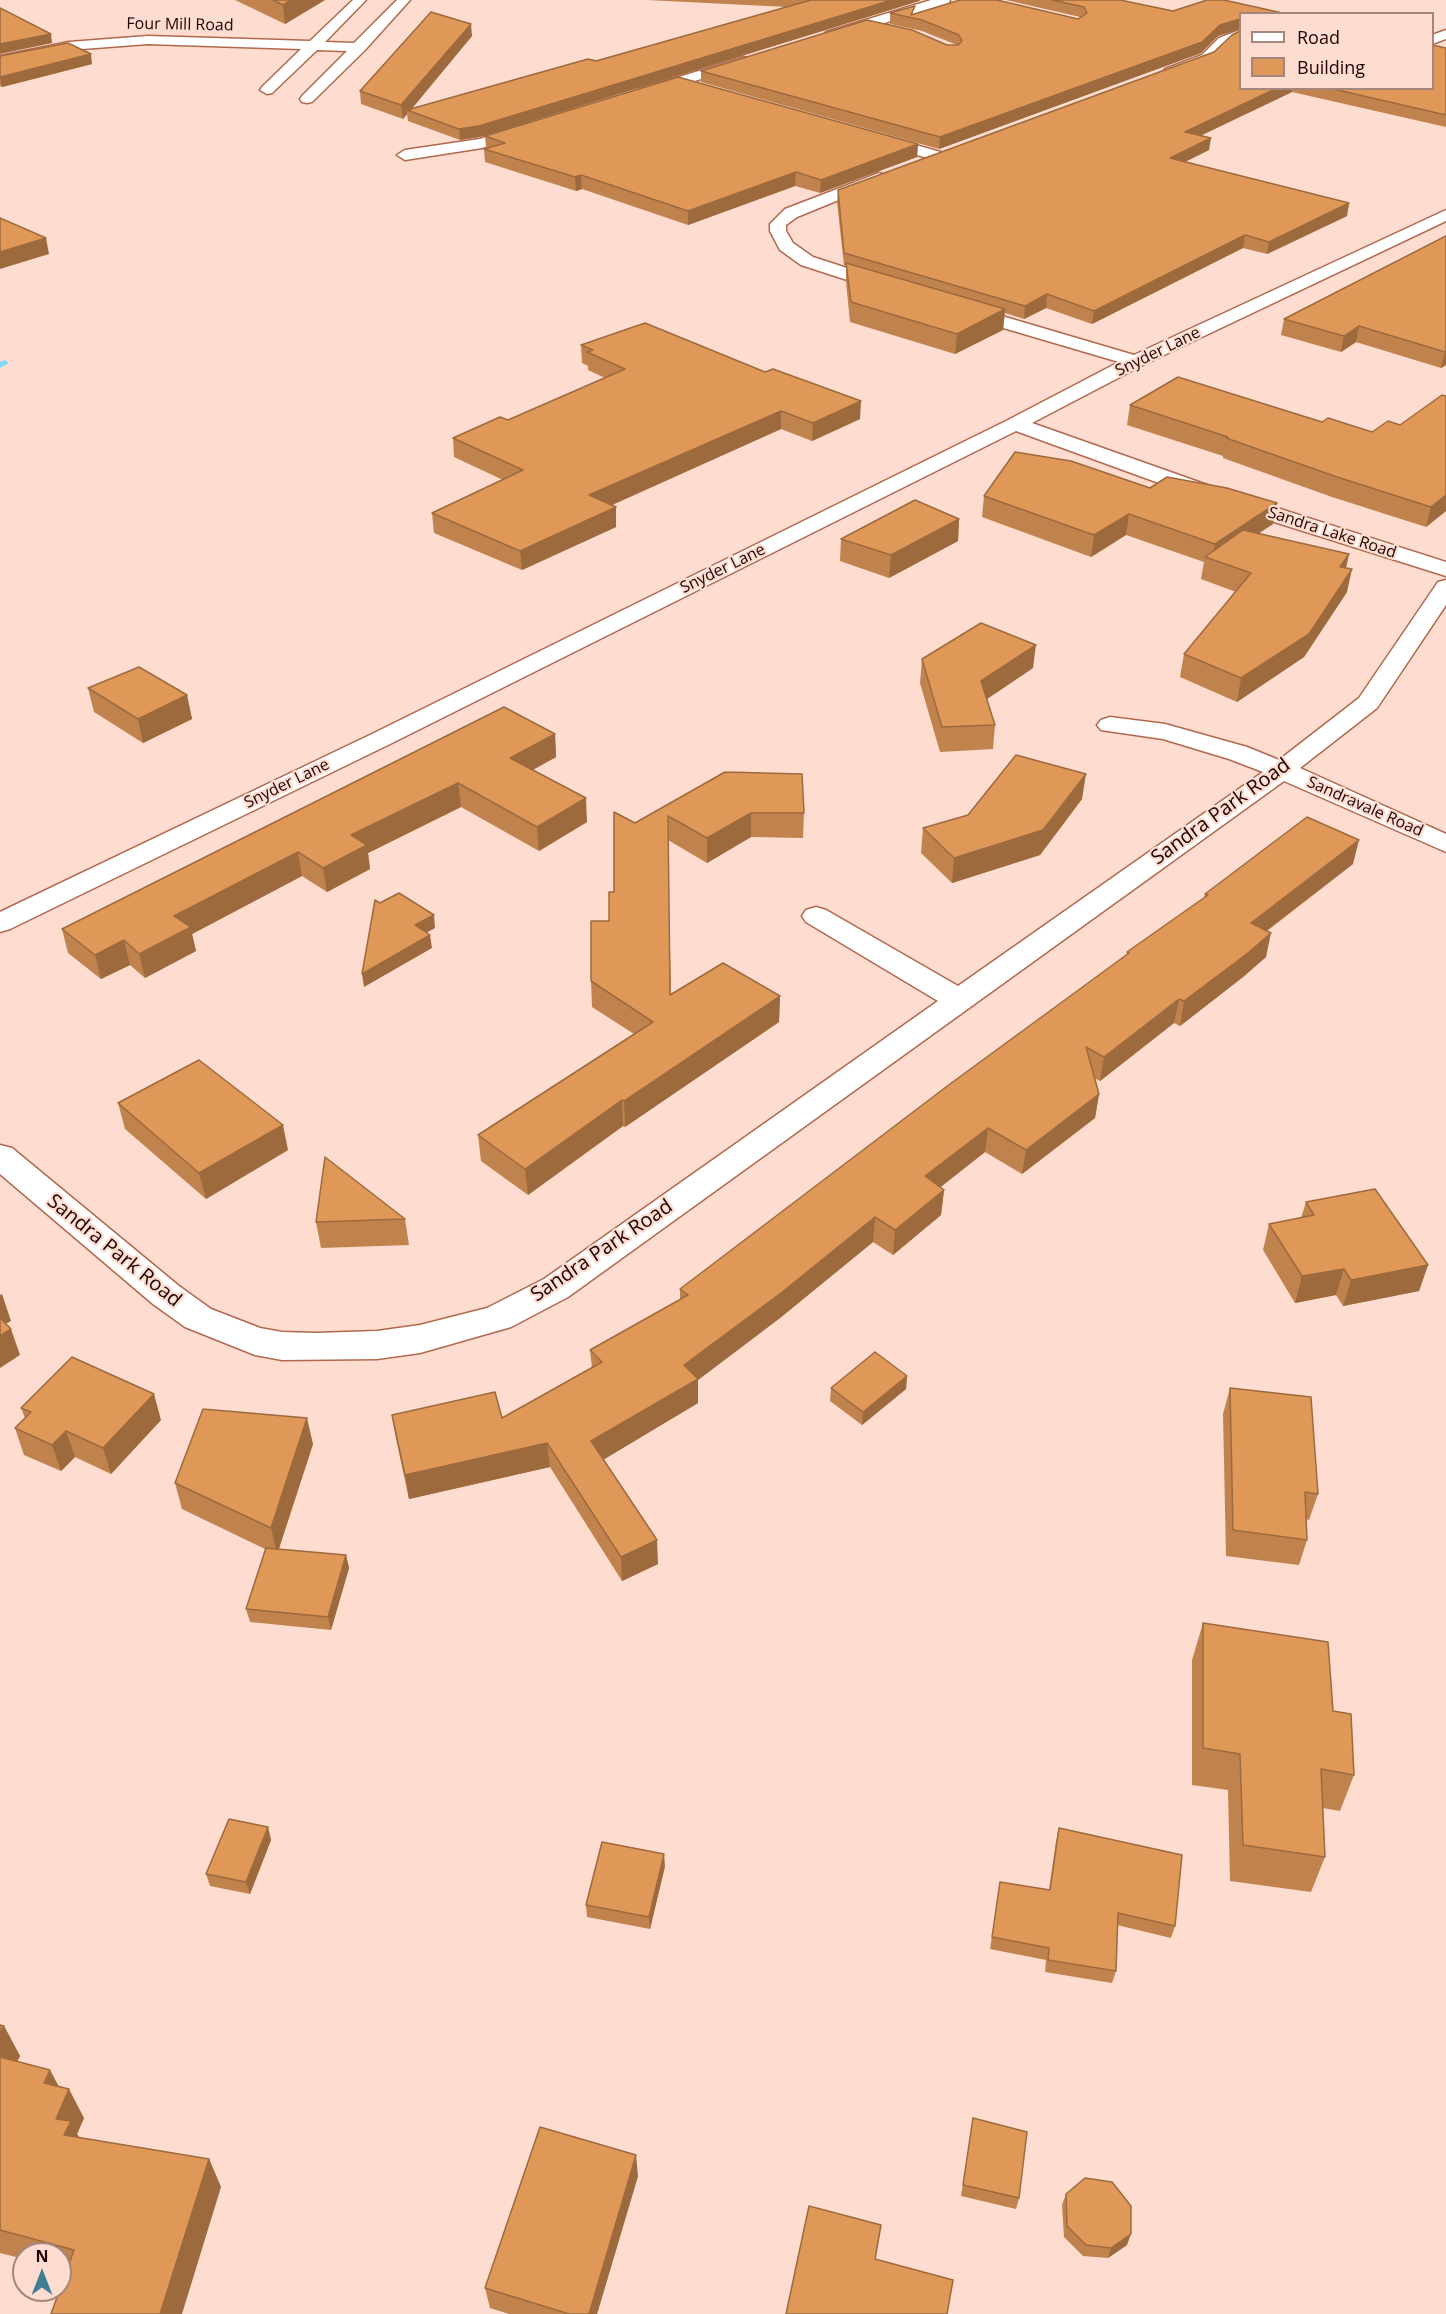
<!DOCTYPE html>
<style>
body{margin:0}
#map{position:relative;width:1446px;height:2314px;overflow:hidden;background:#fedccf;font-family:"Open Sans",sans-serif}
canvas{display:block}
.legend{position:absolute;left:1239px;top:12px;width:195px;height:78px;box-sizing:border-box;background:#fedccf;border:2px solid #a4867c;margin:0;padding:8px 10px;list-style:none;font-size:18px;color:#1e0400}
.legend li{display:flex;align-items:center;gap:12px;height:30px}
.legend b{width:30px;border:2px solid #a4867c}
.north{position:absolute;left:12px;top:2242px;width:60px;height:60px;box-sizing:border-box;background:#fedccf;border:2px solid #a4867c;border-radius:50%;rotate:0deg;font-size:16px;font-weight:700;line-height:24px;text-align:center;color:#1e0400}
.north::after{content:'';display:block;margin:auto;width:21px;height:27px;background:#407f93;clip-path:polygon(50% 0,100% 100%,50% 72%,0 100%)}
</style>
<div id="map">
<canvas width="1446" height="2314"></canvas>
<ul class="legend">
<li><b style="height:8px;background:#fff"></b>Road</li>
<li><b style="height:16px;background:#e09859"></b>Building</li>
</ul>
<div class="north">N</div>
</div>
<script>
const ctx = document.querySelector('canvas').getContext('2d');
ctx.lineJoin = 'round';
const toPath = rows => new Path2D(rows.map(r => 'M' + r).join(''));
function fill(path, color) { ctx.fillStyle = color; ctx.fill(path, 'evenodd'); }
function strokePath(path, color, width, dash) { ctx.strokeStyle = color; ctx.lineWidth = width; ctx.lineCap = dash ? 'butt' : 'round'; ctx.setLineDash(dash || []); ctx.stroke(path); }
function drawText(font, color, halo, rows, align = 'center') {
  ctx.font = font + ' "Open Sans",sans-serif'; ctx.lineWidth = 4.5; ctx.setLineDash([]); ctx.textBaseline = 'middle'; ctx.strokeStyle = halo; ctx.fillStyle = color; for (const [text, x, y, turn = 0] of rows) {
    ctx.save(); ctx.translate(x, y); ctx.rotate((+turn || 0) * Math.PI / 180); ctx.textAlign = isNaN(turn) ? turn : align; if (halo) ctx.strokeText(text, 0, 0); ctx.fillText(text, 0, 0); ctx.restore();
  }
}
const stream = toPath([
 [5,360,9,363,0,368,0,362,5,360]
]);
const minor = toPath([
 [353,0,366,0,325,42,354,43,397,0,410,0,365,50,312,102,307,103,302,102,300,99,302,96,347,51,317,50,272,93,267,94,260,90,262,87,301,49,148,44,69,50,0,64,0,56,69,42,148,36,310,41,353,0],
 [931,0,950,0,949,3,836,38,826,38,824,35,826,32,931,0],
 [1240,30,1240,39,1229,44,1212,61,1170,76,1163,72,1165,69,1202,55,1219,38,1240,30],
 [1446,30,1446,39,1432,44,1432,35,1446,30],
 [744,57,751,61,749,64,650,95,640,95,638,92,640,89,744,57],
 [529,123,534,125,537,128,534,131,482,148,405,160,397,155,405,150,480,139,529,123],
 [873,133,944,153,946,156,938,161,868,141,865,138,873,133],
 [879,173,885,175,887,178,885,181,797,217,786,225,786,231,793,243,813,257,896,284,899,288,896,292,884,292,801,265,780,250,770,231,770,224,785,209,879,173],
 [1446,210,1446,221,1143,365,1032,423,1227,492,1446,562,1446,576,1211,502,1016,431,390,744,10,929,0,932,0,912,372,734,1008,420,1119,362,956,314,953,310,956,306,968,306,1134,355,1446,210],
 [1446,580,1446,605,1377,708,1300,768,1446,834,1446,852,1284,781,568,1297,511,1327,420,1353,377,1359,282,1360,255,1355,185,1327,153,1304,0,1174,0,1145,12,1148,179,1286,211,1309,260,1328,282,1332,316,1333,377,1331,420,1325,487,1308,544,1279,938,1001,806,922,802,916,806,910,816,907,826,910,958,986,1263,772,1229,759,1163,739,1101,730,1097,725,1101,720,1110,717,1165,724,1247,747,1279,760,1359,698,1438,582,1446,580]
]);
const wall = toPath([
 [235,0,325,0,285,24],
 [647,0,920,0,919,1,480,137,460,140,408,121,407,114,403,119,361,104,360,91,472,36,411,109,596,61,787,7],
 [1006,0,1120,0,1173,11,1240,14,1201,53,939,149,701,82,701,71,947,45,957,45,922,31,890,24,890,13,1078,19,1080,17],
 [1446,48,1446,127,1292,92,1200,136,1209,150,1185,162,1349,203,1347,216,1267,254,1243,248,1092,324,1046,308,1024,319,1005,313,1003,330,955,354,850,322,846,282,846,266,844,265,837,202,838,190,1214,52,1240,88,1432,88],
 [0,56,92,64,2,87,0,86],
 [485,136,918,144,917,157,820,193,795,186,688,225,582,189,576,191,485,162,484,149,486,148],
 [1446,236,1446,365,1441,368,1356,342,1341,352,1281,335,1284,319],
 [581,345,860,419,812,441,781,429,611,505,616,507,616,527,522,570,434,533,432,513,503,480,454,457,453,438,508,420,605,378,588,370,588,366,582,363],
 [1178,377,1446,511,1426,527,1332,497,1223,458,1223,456,1127,425,1130,405],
 [1150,488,1273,524,1258,533,1349,554,1346,568,1347,592,1304,657,1237,702,1180,677,1184,654,1236,592,1201,579,1204,562,1126,535,1091,557,982,517,984,496],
 [959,519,958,541,889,578,840,561,841,539],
 [922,659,1033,668,987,699,995,725,993,749,940,752,920,683],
 [88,688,187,695,192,719,143,743,94,712],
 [555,734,556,757,533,770,587,822,539,851,461,807,368,853,370,869,327,892,302,876,192,934,196,951,145,978,130,965,101,979,68,953,62,929],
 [725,772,804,813,803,838,751,837,707,863,668,840,671,995,780,996,779,1022,625,1127,623,1126,528,1195,481,1161,478,1135,634,1034,592,1007,591,981,609,921,614,892,635,823],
 [1082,799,1040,855,952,883,921,853,923,828],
 [1353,864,1267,931,1266,957,1243,977,1180,1026,1174,1023,1100,1081,1094,1078,1099,1094,1095,1118,1022,1174,985,1152,940,1187,944,1190,941,1215,893,1255,873,1242,780,1318,698,1380,698,1403,604,1459,658,1564,622,1581,550,1467,409,1499,396,1439,392,1415,502,1418,592,1368,590,1350,680,1300,680,1289,1127,955,1127,952,1204,898,1205,894],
 [118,1103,288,1150,206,1199,125,1129],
 [1306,1202,1428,1265,1419,1291,1343,1306,1336,1295,1295,1303,1263,1250,1269,1224,1301,1218],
 [405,1219,409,1245,321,1248,316,1222],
 [907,1376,906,1389,862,1425,830,1401,831,1388],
 [1230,1388,1318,1494,1309,1520,1306,1519,1307,1540,1299,1565,1226,1556,1223,1414],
 [21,1408,161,1420,111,1474,75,1457,61,1471,24,1455,15,1428,25,1418],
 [313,1444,279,1549,346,1555,349,1568,331,1630,250,1622,246,1609,265,1549,182,1509,175,1483],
 [1203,1623,1333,1711,1354,1775,1340,1811,1323,1808,1325,1857,1311,1892,1230,1881,1228,1790,1192,1785,1192,1660],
 [268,1827,271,1840,250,1894,210,1886,206,1874],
 [1059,1828,1175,1926,1171,1938,1117,1925,1116,1971,1112,1983,1045,1972,1046,1960,990,1949,1000,1882,1049,1890,1056,1841],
 [665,1866,650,1929,587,1917,586,1905],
 [0,2025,4,2026,20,2056,17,2062,59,2087,84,2118,77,2134,80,2138,209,2159,221,2187,66,2270,60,2269,60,2254,24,2254,24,2259,0,2253],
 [973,2118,1019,2198,1016,2209,961,2196],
 [638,2176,597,2314,509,2314,490,2308,485,2288],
 [1066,2194,1127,2245,1108,2258,1083,2256,1064,2237,1062,2205]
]);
const shadedWall = toPath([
 [291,0,325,0,285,24,283,5],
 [892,0,920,0,919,1,480,137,460,140,459,129],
 [1240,19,1240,29,1218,36,1201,53,939,149,940,137,1220,25],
 [471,24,472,36,410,111,407,110,407,114,403,119,401,105],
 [51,34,52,43,0,54,0,44],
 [91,54,92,64,2,87,0,77],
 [1277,88,1293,88,1292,92,1183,144,1185,132],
 [1211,138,1209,150,1168,170,1170,158],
 [918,144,917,157,820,193,821,180],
 [796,172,795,186,688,225,688,211],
 [581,175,582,189,576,191,575,177],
 [1349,203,1347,216,1267,254,1269,242],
 [1245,235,1243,248,1092,324,1094,311],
 [46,238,49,254,0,269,0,252],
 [1047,294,1046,308,1024,319,1025,306],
 [1005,309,1003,330,955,354,957,334],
 [1359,326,1356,342,1341,352,1344,336],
 [1446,351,1446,365,1441,368,1445,352],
 [861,401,860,419,812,441,813,423],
 [781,411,781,429,590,515,589,495],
 [1446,495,1446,511,1426,527,1431,507],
 [1277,503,1273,524,1217,561,1212,559,1215,544],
 [616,507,616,527,522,570,520,551],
 [1129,514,1126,535,1091,557,1094,535],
 [959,519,958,541,889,578,891,555],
 [1349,554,1344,576,1340,567],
 [1352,569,1347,592,1304,657,1237,702,1241,678],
 [1036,645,1033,668,978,705,981,681],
 [187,695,192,719,143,743,138,719],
 [555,734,556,757,512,781,510,758],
 [1086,774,1082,799,1040,855,952,883,954,858],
 [458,783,461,807,368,853,370,869,327,892,323,868,351,835],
 [586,798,587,822,539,851,537,827],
 [751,813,751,837,707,863,707,838],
 [1359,840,1353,864,1245,947,1251,923],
 [298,852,302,876,192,934,196,951,145,978,139,954,174,916],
 [434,915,435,928,417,938,415,925],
 [1271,933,1266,957,1243,977,1180,1026,1184,1001],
 [430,935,432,948,364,987,362,974],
 [124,940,130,965,101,979,95,955],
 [780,996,779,1022,625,1127,624,1101],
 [1179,999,1174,1023,1100,1081,1104,1057],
 [1099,1094,1095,1118,1022,1174,1026,1150],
 [622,1100,623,1126,528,1195,525,1169],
 [283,1125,288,1150,206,1199,199,1173],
 [988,1128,985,1152,923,1201,925,1176],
 [944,1190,941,1215,893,1255,895,1230],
 [875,1217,873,1242,780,1318,698,1380,698,1403,593,1466,591,1441,684,1365],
 [1428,1265,1419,1291,1343,1306,1351,1280],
 [1344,1269,1336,1295,1295,1303,1302,1276],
 [2,1294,11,1321,0,1327,0,1295],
 [11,1329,20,1355,0,1368,0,1336],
 [907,1376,906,1389,862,1425,863,1412],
 [154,1394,161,1420,111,1474,103,1448],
 [307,1418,313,1444,277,1554,271,1528],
 [66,1431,75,1457,61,1471,52,1445],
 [547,1443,550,1467,409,1499,405,1475],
 [657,1540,658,1564,622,1581,621,1557],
 [346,1555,349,1568,331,1630,328,1617],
 [268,1827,271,1840,250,1894,246,1882],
 [664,1854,665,1866,650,1929,649,1917],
 [4,2026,20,2056,6,2084,0,2073,0,2033],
 [50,2070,65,2098,69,2089,84,2118,77,2134,86,2150,80,2164,56,2119,44,2083],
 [636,2155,638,2176,597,2314,589,2314],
 [209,2159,221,2187,182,2314,160,2314],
 [1131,2234,1127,2245,1108,2258,1111,2248]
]);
const building = toPath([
 [273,0,291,0,283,5,273,0],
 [811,0,892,0,479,126,459,129,407,110,588,59,596,61,811,0],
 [960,0,997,0,1078,19,1087,13,1084,7,1052,0,1120,0,1173,11,1207,0,1224,0,1287,14,1240,14,1240,19,1220,25,1202,42,940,137,701,71,867,20,912,30,947,45,958,45,962,41,959,35,922,20,890,13,915,6,911,15,960,0],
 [0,8,51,34,0,44,0,8],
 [431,12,471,24,401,105,360,91,431,12],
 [1240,31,1240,88,1277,88,1185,132,1211,138,1170,158,1349,203,1269,242,1245,235,1094,311,1047,294,1025,306,844,253,838,190,1214,52,1232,35,1240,31],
 [68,43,91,54,0,77,0,56,68,43],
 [1432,45,1446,48,1446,115,1329,88,1432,88,1432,45],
 [678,77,918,144,821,180,796,172,688,211,581,175,575,177,484,149,505,143,485,136,678,77],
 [0,218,46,238,0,252,0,218],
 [1446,236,1446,351,1445,352,1359,326,1344,336,1284,319,1446,236],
 [846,263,1005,309,957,334,851,302,846,263],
 [645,323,765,372,773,369,861,401,813,423,781,411,589,495,616,507,520,551,432,513,523,470,453,438,500,417,508,420,625,369,587,352,593,350,581,345,645,323],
 [1178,377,1322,422,1328,418,1372,432,1388,421,1400,425,1442,395,1446,396,1446,495,1431,507,1337,477,1226,438,1228,437,1130,405,1178,377],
 [1015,452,1071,461,1150,488,1167,477,1227,488,1277,503,1215,544,1129,514,1094,535,984,496,1015,452],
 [915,500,959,519,891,555,841,539,915,500],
 [1243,530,1349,554,1340,567,1352,569,1309,634,1241,678,1184,654,1251,573,1205,557,1243,530],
 [981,623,1036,645,981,681,995,725,942,727,922,659,981,623],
 [139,667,187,695,138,719,88,688,139,667],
 [504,707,555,734,510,758,586,798,537,827,458,783,351,835,367,845,323,868,298,852,174,916,191,927,139,954,124,940,95,955,62,929,504,707],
 [1016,755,1086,774,1043,830,954,858,923,828,968,815,1016,755],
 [725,772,802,774,804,813,751,813,707,838,668,816,670,995,723,963,780,996,624,1101,622,1100,525,1169,478,1135,653,1022,591,981,591,921,609,921,609,892,614,892,614,812,635,823,725,772],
 [1307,817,1359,840,1251,923,1271,933,1248,953,1184,1001,1179,999,1104,1057,1086,1047,1099,1094,1026,1150,988,1128,925,1176,944,1190,895,1230,875,1217,781,1293,684,1365,698,1379,591,1441,657,1540,621,1557,547,1443,405,1475,392,1415,495,1392,502,1418,602,1362,590,1350,688,1295,680,1289,950,1084,1129,953,1127,952,1208,895,1205,894,1307,817],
 [399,893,434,915,415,925,430,935,362,974,375,900,380,903,399,893],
 [199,1060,283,1125,199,1173,118,1103,199,1060],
 [325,1157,405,1219,316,1222,325,1157],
 [1375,1189,1428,1265,1351,1280,1344,1269,1302,1276,1269,1224,1314,1215,1306,1202,1375,1189],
 [0,1318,11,1329,0,1336,0,1318],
 [875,1352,907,1376,863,1412,831,1388,875,1352],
 [72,1357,154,1394,103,1448,66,1431,52,1445,15,1428,31,1412,21,1408,72,1357],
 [1230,1388,1311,1397,1318,1494,1305,1492,1307,1540,1233,1530,1230,1388],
 [203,1409,307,1418,271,1528,175,1483,203,1409],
 [266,1548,346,1555,328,1617,246,1609,266,1548],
 [1203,1623,1328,1642,1333,1711,1351,1714,1354,1775,1321,1769,1325,1857,1243,1845,1240,1754,1203,1748,1203,1623],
 [229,1819,268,1827,246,1882,206,1874,229,1819],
 [1059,1828,1182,1855,1175,1926,1118,1913,1116,1971,1048,1960,1049,1948,992,1937,1000,1882,1050,1890,1059,1828],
 [602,1842,664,1854,649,1917,586,1905,602,1842],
 [0,2025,4,2026,0,2033,0,2025],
 [0,2057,50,2070,44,2083,69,2089,56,2119,71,2121,64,2135,209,2159,160,2314,51,2314,74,2250,0,2230,0,2057],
 [973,2118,1027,2132,1019,2198,963,2185,973,2118],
 [540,2127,636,2155,589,2314,569,2314,485,2288,540,2127],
 [1085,2178,1112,2182,1131,2206,1131,2234,1111,2248,1086,2245,1067,2226,1066,2194,1085,2178],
 [809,2206,881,2225,875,2259,953,2280,947,2314,786,2314,809,2206]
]);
const farStreetnames = [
 ["Four Mill Road",180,25,1],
 ["Snyder Lane",1158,352,-26],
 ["Sandra Lake Road",1332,533,18],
 ["Snyder Lane",723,569,-26],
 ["Snyder Lane",287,784,-26],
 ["Sandravale Road",1365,807,24]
];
const streetNames = [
 ["Sandra Park Road",1221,812,-36],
 ["Sandra Park Road",114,1251,39],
 ["Sandra Park Road",602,1251,-34]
];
fill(stream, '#81d9f6');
strokePath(minor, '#b2684c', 3);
fill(minor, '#fff');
fill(wall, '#c1834d');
fill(shadedWall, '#9d6a3e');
fill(building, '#e09859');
strokePath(building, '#9d6a3e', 1.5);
drawText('16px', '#1e0400', '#fedccf', farStreetnames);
drawText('20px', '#1e0400', '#fedccf', streetNames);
</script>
